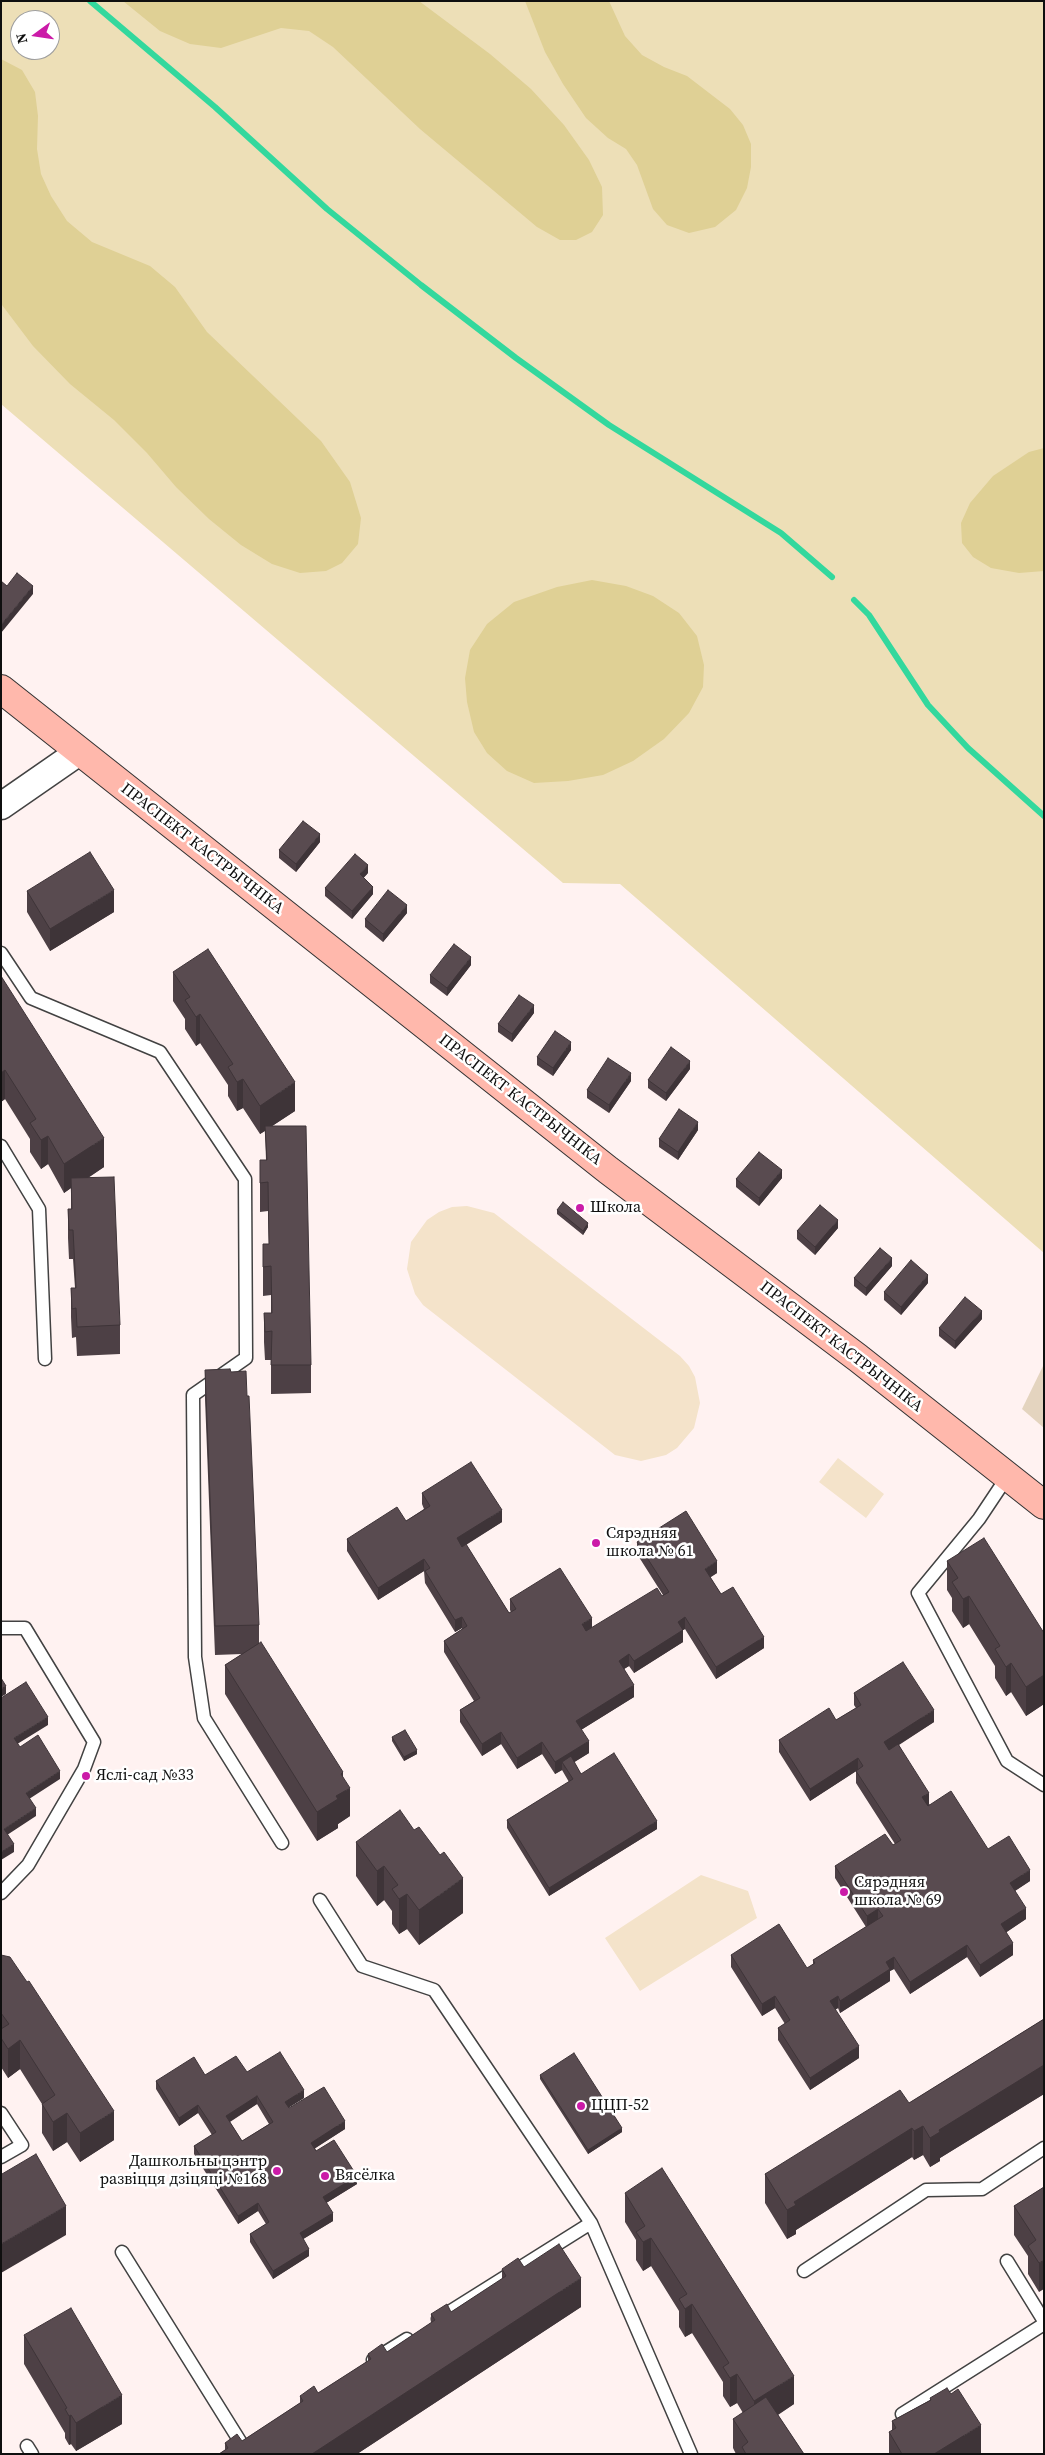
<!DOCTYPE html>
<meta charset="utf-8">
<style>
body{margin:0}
#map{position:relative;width:1045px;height:2455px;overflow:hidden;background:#fff2f1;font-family:"Source Serif 4",serif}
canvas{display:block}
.frame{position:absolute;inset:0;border:2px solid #0f0f0f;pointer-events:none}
.north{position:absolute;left:10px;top:10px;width:50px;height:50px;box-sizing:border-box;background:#fff;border:1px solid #9f9f9f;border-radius:50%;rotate:256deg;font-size:14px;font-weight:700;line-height:20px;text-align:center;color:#0f0f0f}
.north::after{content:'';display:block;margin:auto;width:18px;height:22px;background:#cb1ba8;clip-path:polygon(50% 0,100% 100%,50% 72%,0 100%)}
</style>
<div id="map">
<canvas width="1045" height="2455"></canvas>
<div class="frame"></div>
<div class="north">N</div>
</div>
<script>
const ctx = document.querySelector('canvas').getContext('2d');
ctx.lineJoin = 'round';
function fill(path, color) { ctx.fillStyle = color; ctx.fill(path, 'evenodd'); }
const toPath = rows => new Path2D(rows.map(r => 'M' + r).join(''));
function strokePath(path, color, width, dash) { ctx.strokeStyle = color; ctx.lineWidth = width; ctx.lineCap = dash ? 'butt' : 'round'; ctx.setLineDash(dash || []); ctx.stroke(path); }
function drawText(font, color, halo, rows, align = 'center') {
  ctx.font = font + ' "Source Serif 4",serif'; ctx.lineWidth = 5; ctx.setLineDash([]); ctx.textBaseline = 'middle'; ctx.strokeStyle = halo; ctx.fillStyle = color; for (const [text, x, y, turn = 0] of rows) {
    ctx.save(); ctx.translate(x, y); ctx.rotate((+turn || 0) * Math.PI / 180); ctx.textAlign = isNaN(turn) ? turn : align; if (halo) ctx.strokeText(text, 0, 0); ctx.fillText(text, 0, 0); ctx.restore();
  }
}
const green = toPath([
 [1,1,1044,1,1044,1253,620,884,563,883,1,404],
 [20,20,50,20,50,50,20,50]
]);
const forest = toPath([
 [123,1,419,1,490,54,531,89,564,125,589,160,602,187,603,215,592,232,576,240,560,240,537,227,420,129,333,47,309,31,281,28,221,48,190,44,160,31],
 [525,1,609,1,625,36,642,55,664,67,687,76,730,109,743,125,751,144,751,167,747,188,736,210,715,227,689,233,667,225,653,209,637,165,626,149,608,138,586,118,563,84,545,52],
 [1,59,22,70,35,92,38,116,37,149,41,174,51,196,67,221,92,242,150,266,175,287,207,332,321,441,350,482,361,518,358,544,342,563,326,571,300,573,272,564,241,545,209,519,176,487,147,453,114,420,70,384,33,346,2,305],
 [1044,448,1044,571,1019,573,991,568,973,557,962,543,961,523,970,503,993,476,1029,452],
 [592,580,626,586,653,596,679,613,697,636,704,665,703,687,689,713,664,739,633,761,603,775,568,781,534,783,507,771,487,753,474,732,467,702,465,678,470,650,487,624,514,602,557,587]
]);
const cemetery = toPath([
 [1044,1364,1044,1428,1022,1409]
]);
const pitch = toPath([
 [467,1206,494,1213,680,1356,689,1366,695,1377,700,1403,694,1428,677,1448,666,1455,641,1461,615,1455,423,1305,415,1294,407,1269,411,1242,427,1220,439,1212,452,1207],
 [838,1458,884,1494,866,1518,819,1482],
 [701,1875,748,1891,757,1918,640,1991,605,1938]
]);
const stream = toPath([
 [90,1,215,107,327,209,421,285,516,358,609,425,781,533,832,577],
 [854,600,869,615,928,705,968,748,1044,816]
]);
const lane = toPath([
 [1,953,31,998,160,1052,245,1179,246,1358,193,1395,195,1657,204,1718,282,1843],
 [1,1146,39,1209,45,1359],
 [1007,1477,979,1519,918,1593,1007,1761,1044,1785],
 [1,1628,25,1628,94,1742,84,1769,28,1865,1,1893],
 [320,1900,362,1966,434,1990,591,2223],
 [1,2113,22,2145,1,2157],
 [122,2252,241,2443],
 [1007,2261,1044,2321],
 [804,2271,926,2190,982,2189,1044,2148],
 [438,2319,591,2223,691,2454],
 [373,2360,407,2339],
 [902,2414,1044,2324],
 [27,2446,32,2454]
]);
const street = toPath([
 [1,806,79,752]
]);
const secondary = toPath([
 [1,689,608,1170,858,1358,1044,1505]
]);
const wall = toPath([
 [320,842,296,872,279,858,279,850],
 [368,873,363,878,373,894,352,919,325,896,325,888],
 [27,891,114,912,50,951,27,912],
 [407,913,383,942,365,927,365,919],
 [471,965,447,996,430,983,430,975],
 [173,972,295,1111,272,1126,311,1365,311,1393,271,1394,271,1360,265,1360,264,1342,264,1313,271,1313,271,1295,263,1296,263,1244,269,1244,268,1211,260,1212,260,1160,266,1160,265,1131,260,1134,243,1108,237,1111,228,1096,228,1085,200,1043,196,1046,185,1029,185,1019,173,1001],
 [1,976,104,1167,88,1178,120,1325,120,1354,77,1356,76,1337,72,1338,71,1317,71,1288,75,1288,73,1259,69,1259,68,1238,68,1209,71,1209,71,1188,64,1193,48,1164,41,1169,30,1152,30,1139,5,1099,1,1102],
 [534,1013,512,1042,498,1032,498,1024],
 [571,1050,553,1076,537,1065,537,1057],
 [690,1069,666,1101,648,1088,648,1080],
 [631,1081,609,1113,587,1098,587,1090],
 [698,1130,678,1160,659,1147,659,1139],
 [782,1178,759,1206,736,1187,736,1179],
 [557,1210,588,1227,583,1235,557,1214],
 [838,1228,815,1255,797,1239,797,1231],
 [892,1266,866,1296,854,1286,854,1278],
 [928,1283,901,1315,884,1300,884,1292],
 [982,1319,955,1349,939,1336,939,1328],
 [205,1370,259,1625,259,1644,343,1777,350,1816,338,1824,338,1828,317,1841,225,1694,225,1665,242,1654,215,1655,205,1399],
 [422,1493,502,1522,466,1545,509,1613,511,1612,510,1610,510,1599,592,1628,662,1596,663,1595,637,1554,637,1542,717,1573,710,1577,721,1594,764,1648,716,1679,685,1629,683,1630,683,1642,634,1673,629,1666,624,1669,634,1697,581,1730,589,1753,574,1762,581,1774,657,1829,549,1896,507,1828,507,1820,569,1782,562,1770,555,1774,542,1754,517,1769,501,1744,482,1756,460,1722,460,1710,474,1701,444,1652,444,1641,462,1629,462,1628,455,1632,425,1583,424,1571,378,1600,347,1551,347,1539,406,1521,424,1509,422,1504],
 [947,1561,1044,1633,1044,1704,1026,1716,1011,1692,1006,1696,995,1678,995,1666,969,1624,963,1628,952,1611,952,1598,947,1590],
 [854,1693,934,1722,899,1745,929,1804,1030,1881,1015,1891,1026,1919,1006,1932,1013,1955,980,1977,967,1957,910,1994,894,1969,890,1971,890,1981,840,2013,838,2008,835,2010,859,2058,810,2090,778,2040,778,2028,785,2024,775,2008,762,2016,731,1967,731,1955,807,1968,813,1964,813,1960,866,1927,835,1878,835,1866,893,1845,895,1844,856,1783,856,1771,810,1801,779,1752,779,1740,836,1720,856,1708,854,1705],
 [392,1737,417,1754,404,1761,392,1741],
 [356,1842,463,1913,419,1945,407,1929,399,1934,392,1924,392,1911,384,1900,377,1906,356,1876],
 [1,1955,114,2140,80,2162,67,2142,53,2151,42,2133,42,2104,20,2069,8,2078,1,2067],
 [1044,2019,1044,2094,940,2158,940,2161,930,2167,923,2155,914,2160,912,2157,796,2230,796,2234,787,2239,765,2203,765,2174,909,2103],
 [247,2072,304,2098,289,2107,289,2108,345,2129,315,2148,316,2151,357,2184,326,2203,333,2221,303,2239,309,2256,273,2279,250,2242,250,2234,266,2224,258,2211,238,2224,194,2154,194,2146,212,2135,198,2113,179,2126,156,2089,156,2081,205,2075],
 [257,2104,269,2124,242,2141,230,2122],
 [540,2075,622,2132,588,2154,540,2079],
 [1044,2187,1039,2292,1028,2274,1028,2256,1014,2235,1014,2206],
 [625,2193,794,2404,778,2415,804,2454,736,2454,733,2448,733,2419,743,2413,737,2403,730,2407,723,2396,723,2382,692,2333,685,2337,679,2327,679,2311,651,2266,643,2271,636,2260,636,2240,625,2222],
 [524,2267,581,2307,357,2454,219,2454,225,2450,225,2443,242,2441,300,2403,300,2396,318,2393,368,2361,368,2354,387,2352,431,2323,431,2314,451,2312,502,2279,502,2269],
 [24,2335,122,2424,76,2451,71,2444,69,2445,65,2438,65,2433,24,2364],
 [930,2398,981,2454,889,2454,889,2432,892,2431,892,2421,930,2400]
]);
const shadedWall = toPath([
 [33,586,33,594,1,633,1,625],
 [320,834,320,842,296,872,296,864],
 [368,865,368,873,360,882,360,874],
 [373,887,373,894,352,919,352,911],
 [114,890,114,912,50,951,50,929],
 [407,905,407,913,383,942,383,934],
 [471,957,471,965,447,996,447,988],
 [534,1005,534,1013,512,1042,512,1034],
 [200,1014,200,1043,196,1046,196,1017],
 [571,1042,571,1050,553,1076,553,1068],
 [690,1061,690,1069,666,1101,666,1093],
 [5,1070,5,1099,1,1102,1,1073],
 [631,1073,631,1081,609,1113,609,1105],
 [243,1079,243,1108,237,1111,237,1082],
 [295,1082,295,1111,260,1134,260,1106],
 [698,1122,698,1130,678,1160,678,1152],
 [48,1136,48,1164,41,1169,41,1140],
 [104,1138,104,1167,72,1188,71,1178,71,1188,64,1193,64,1164],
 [782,1170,782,1178,759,1206,759,1198],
 [838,1220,838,1228,815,1255,815,1247],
 [588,1223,588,1227,583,1235,583,1231],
 [892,1258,892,1266,866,1296,866,1288],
 [928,1275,928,1283,901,1315,901,1307],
 [982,1311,982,1319,955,1349,955,1341],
 [502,1510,502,1522,457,1550,457,1538],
 [424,1559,424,1571,378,1600,378,1588],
 [717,1561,717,1573,705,1581,705,1569],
 [969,1596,969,1624,963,1628,963,1599],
 [462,1617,462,1628,455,1632,455,1620],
 [685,1617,685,1629,683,1630,683,1642,634,1673,634,1661,678,1622],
 [592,1618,592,1630,582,1636,582,1624],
 [764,1637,764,1648,716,1679,716,1667],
 [629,1654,629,1666,619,1672,619,1661],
 [1011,1663,1011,1692,1006,1696,1006,1667],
 [1044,1675,1044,1704,1026,1716,1026,1687],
 [634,1685,634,1697,576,1733,576,1721],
 [6,1686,6,1694,1,1697,1,1689],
 [934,1710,934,1722,884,1754,884,1742],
 [48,1717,48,1725,14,1746,14,1738],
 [501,1732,501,1744,482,1756,482,1744],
 [589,1741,589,1753,565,1768,562,1762,562,1770,555,1774,555,1762],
 [542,1742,542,1754,517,1769,517,1758],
 [417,1750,417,1754,404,1761,404,1757],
 [858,1758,858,1770,810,1801,810,1789],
 [60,1771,60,1779,26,1801,26,1793],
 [343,1772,343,1792,350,1788,350,1816,338,1824,338,1828,317,1841,317,1812,336,1796,341,1774],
 [929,1793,929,1804,922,1809,922,1797],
 [36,1808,36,1816,4,1837,4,1829],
 [657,1821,657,1829,549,1896,549,1888],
 [14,1844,14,1852,1,1860,1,1852],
 [384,1866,384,1900,377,1906,377,1871],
 [1030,1870,1030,1881,1010,1894,1010,1883],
 [463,1878,463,1913,419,1945,419,1910],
 [407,1894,407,1929,399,1934,399,1899],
 [1026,1908,1026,1919,1001,1936,1001,1924],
 [878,1909,878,1921,867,1928,867,1916],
 [1013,1943,1013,1955,980,1977,980,1965],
 [967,1945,967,1957,910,1994,910,1982],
 [894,1957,894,1969,890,1971,890,1981,840,2013,840,2001,886,1962],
 [775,1996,775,2008,762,2016,762,2004],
 [838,1996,838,2008,830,2013,830,2001],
 [20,2040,20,2069,8,2078,8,2049],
 [859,2046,859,2058,810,2090,810,2078],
 [1044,2065,1044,2094,940,2158,940,2161,930,2167,930,2138,939,2130],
 [304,2090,304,2098,285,2110,285,2102],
 [257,2096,257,2104,226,2124,226,2116],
 [198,2105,198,2113,179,2126,179,2118],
 [114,2111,114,2140,80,2162,80,2133],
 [67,2113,67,2142,53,2151,53,2122],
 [345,2121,345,2129,311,2151,311,2143],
 [923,2126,923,2155,914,2160,914,2131],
 [622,2128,622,2132,588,2154,588,2150],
 [912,2128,912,2157,796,2230,796,2234,787,2239,787,2210,794,2202],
 [357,2176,357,2184,323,2205,323,2197],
 [258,2203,258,2211,238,2224,238,2216],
 [66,2206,66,2235,1,2273,1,2244],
 [333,2213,333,2221,300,2241,300,2233],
 [651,2238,651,2266,643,2271,643,2242],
 [309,2249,309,2256,273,2279,273,2271],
 [1044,2260,1044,2289,1039,2292,1039,2263],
 [581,2278,581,2307,357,2454,312,2454],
 [692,2304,692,2333,685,2337,685,2309],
 [737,2374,737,2403,730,2407,730,2378],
 [794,2376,794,2404,754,2430,754,2401],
 [122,2395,122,2424,76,2451,76,2423],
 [71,2415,71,2444,69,2445,69,2416],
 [981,2425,981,2454,934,2454]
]);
const building = toPath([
 [17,573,33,586,1,625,1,581,7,586,17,573],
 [303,821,320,834,296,864,279,850,303,821],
 [90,852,114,890,50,929,27,891,90,852],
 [355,854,368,865,360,874,373,887,352,911,325,888,355,854],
 [388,890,407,905,383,934,365,919,388,890],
 [454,944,471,957,447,988,430,975,454,944],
 [208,949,295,1082,260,1106,243,1079,237,1082,228,1067,233,1064,200,1014,196,1017,185,1000,190,997,173,972,208,949],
 [1,976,104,1138,64,1164,48,1136,41,1140,30,1123,36,1119,5,1070,1,1073,1,976],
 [519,995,534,1005,512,1034,498,1024,519,995],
 [555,1031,571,1042,553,1068,537,1057,555,1031],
 [671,1047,690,1061,666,1093,648,1080,671,1047],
 [608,1058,631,1073,609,1105,587,1090,608,1058],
 [679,1109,698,1122,678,1152,659,1139,679,1109],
 [265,1126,306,1126,311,1365,271,1365,272,1331,265,1332,264,1313,272,1313,271,1266,263,1267,263,1244,269,1244,268,1182,260,1183,260,1160,267,1160,265,1126],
 [759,1152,782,1170,759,1198,736,1179,759,1152],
 [114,1177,120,1325,77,1327,76,1308,72,1309,71,1288,76,1288,73,1230,69,1230,68,1209,72,1209,71,1178,114,1177],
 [563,1202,588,1223,583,1231,557,1210,563,1202],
 [820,1205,838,1220,815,1247,797,1231,820,1205],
 [880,1248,892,1258,866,1288,854,1278,880,1248],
 [911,1260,928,1275,901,1307,884,1292,911,1260],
 [965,1297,982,1311,955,1341,939,1328,965,1297],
 [230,1369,231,1372,246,1371,247,1396,249,1396,259,1625,215,1626,205,1370,230,1369],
 [471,1462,502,1510,457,1538,462,1547,466,1544,509,1613,516,1609,510,1599,560,1568,592,1618,582,1624,586,1631,657,1588,662,1596,669,1592,637,1542,686,1511,717,1561,705,1569,721,1594,733,1587,764,1637,716,1667,685,1617,678,1622,683,1630,634,1661,629,1654,619,1661,634,1685,576,1721,589,1741,555,1762,542,1742,517,1758,501,1732,482,1744,460,1710,480,1698,444,1641,467,1626,462,1617,455,1620,425,1571,430,1568,424,1559,378,1588,347,1539,397,1507,406,1521,430,1506,422,1493,471,1462],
 [984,1538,1044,1633,1044,1675,1026,1687,1011,1663,1006,1667,995,1649,1000,1646,969,1596,963,1599,952,1582,958,1578,947,1561,984,1538],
 [261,1642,343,1772,341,1774,350,1788,336,1796,338,1799,317,1812,225,1665,261,1642],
 [903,1662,934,1710,884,1742,889,1750,898,1744,929,1793,922,1797,928,1806,951,1791,988,1849,1009,1836,1030,1870,1010,1883,1026,1908,1001,1924,1013,1943,980,1965,967,1945,910,1982,894,1957,886,1962,890,1969,840,2001,838,1996,830,2001,859,2046,810,2078,778,2028,790,2020,775,1996,762,2004,731,1955,779,1924,807,1968,815,1963,813,1960,883,1916,878,1909,867,1916,835,1866,885,1834,893,1845,901,1840,856,1771,863,1766,858,1758,810,1789,779,1740,829,1708,836,1720,861,1705,854,1693,903,1662],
 [1,1678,6,1686,1,1689,1,1678],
 [26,1682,48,1717,14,1738,20,1747,38,1735,60,1771,26,1793,36,1808,4,1829,14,1844,1,1852,1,1698,26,1682],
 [405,1730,417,1750,404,1757,392,1737,405,1730],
 [614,1753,657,1821,549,1888,507,1820,573,1779,562,1762,571,1756,581,1774,614,1753],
 [400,1810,414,1830,419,1827,440,1855,444,1852,463,1878,419,1910,407,1894,399,1899,392,1889,398,1885,384,1866,377,1871,356,1842,400,1810],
 [1,1955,10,1957,27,1982,29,1981,114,2111,80,2133,67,2113,53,2122,42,2104,55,2095,20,2040,8,2049,1,2038,1,2029,9,2024,1,2013,1,1955],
 [1044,2019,1044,2065,939,2130,940,2132,930,2138,923,2126,914,2131,912,2128,794,2202,796,2205,787,2210,765,2174,900,2090,909,2103,1044,2019],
 [280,2052,304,2090,285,2102,289,2108,324,2087,345,2121,311,2143,316,2151,334,2140,357,2176,323,2197,333,2213,300,2233,309,2249,273,2271,250,2234,269,2222,258,2203,238,2216,194,2146,216,2132,198,2105,179,2118,156,2081,194,2057,205,2075,236,2056,247,2072,280,2052],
 [257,2096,273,2122,242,2141,226,2116,257,2096],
 [574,2053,622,2128,588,2150,540,2075,574,2053],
 [36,2154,66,2206,1,2244,1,2173,2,2174,36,2154],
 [662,2168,794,2376,754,2401,737,2374,730,2378,723,2367,729,2363,692,2304,685,2309,679,2299,687,2294,651,2238,643,2242,636,2232,645,2226,625,2193,662,2168],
 [1044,2187,1044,2260,1039,2263,1028,2246,1036,2240,1014,2206,1044,2187],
 [559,2244,581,2278,312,2454,219,2454,228,2448,225,2443,237,2434,242,2441,303,2401,300,2396,314,2386,318,2393,371,2359,368,2354,382,2344,387,2352,435,2320,431,2314,447,2304,451,2312,506,2276,502,2269,518,2258,524,2267,559,2244],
 [71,2308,122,2395,76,2423,71,2415,69,2416,65,2409,67,2408,24,2335,71,2308],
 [947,2388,951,2394,958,2389,981,2425,934,2454,902,2454,889,2432,896,2428,892,2421,931,2400,930,2398,947,2388],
 [766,2397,804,2454,746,2454,742,2447,748,2442,733,2419,766,2397]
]);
const markers = [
 [580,1208,5,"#cb1ba8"],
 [596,1543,5,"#cb1ba8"],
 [86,1776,5,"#cb1ba8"],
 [844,1892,5,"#cb1ba8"],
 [581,2106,5,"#cb1ba8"],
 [277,2171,5,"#cb1ba8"],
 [325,2176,5,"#cb1ba8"]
];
const streetNames = [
 ["ПРАСПЕКТ КАСТРЫЧНІКА",202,849,38],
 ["ПРАСПЕКТ КАСТРЫЧНІКА",520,1100,38],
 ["ПРАСПЕКТ КАСТРЫЧНІКА",841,1347,38]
];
const poiNames = [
 ["Школа",590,1208],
 ["Сярэдняя",606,1534],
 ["школа № 61",606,1552],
 ["Яслі-сад №33",96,1776],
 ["Сярэдняя",854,1883],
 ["школа № 69",854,1901],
 ["ЦЦП-52",591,2106],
 ["Дашкольны цэнтр",267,2162,"right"],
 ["развіцця дзіцяці №168",267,2180,"right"],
 ["Вясёлка",335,2176]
];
fill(green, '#eddfb7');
fill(forest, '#dfd095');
fill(cemetery, '#e4d4bf');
fill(pitch, '#f4e3ca');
strokePath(stream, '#33d89d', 6);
strokePath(lane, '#424242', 15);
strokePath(street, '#424242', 29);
strokePath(secondary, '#313131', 30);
strokePath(lane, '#fff', 12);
strokePath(street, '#fff', 26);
strokePath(secondary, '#ffb8ac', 28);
fill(wall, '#4d4045');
fill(shadedWall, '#3e3438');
fill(building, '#594b50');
strokePath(building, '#3e3438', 1);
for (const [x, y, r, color] of markers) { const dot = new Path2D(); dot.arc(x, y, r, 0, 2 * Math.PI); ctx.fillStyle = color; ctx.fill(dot); strokePath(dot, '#fff', 2); }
drawText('16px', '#0f0f0f', '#fff', streetNames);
drawText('16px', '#0f0f0f', '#fff', poiNames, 'left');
</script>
